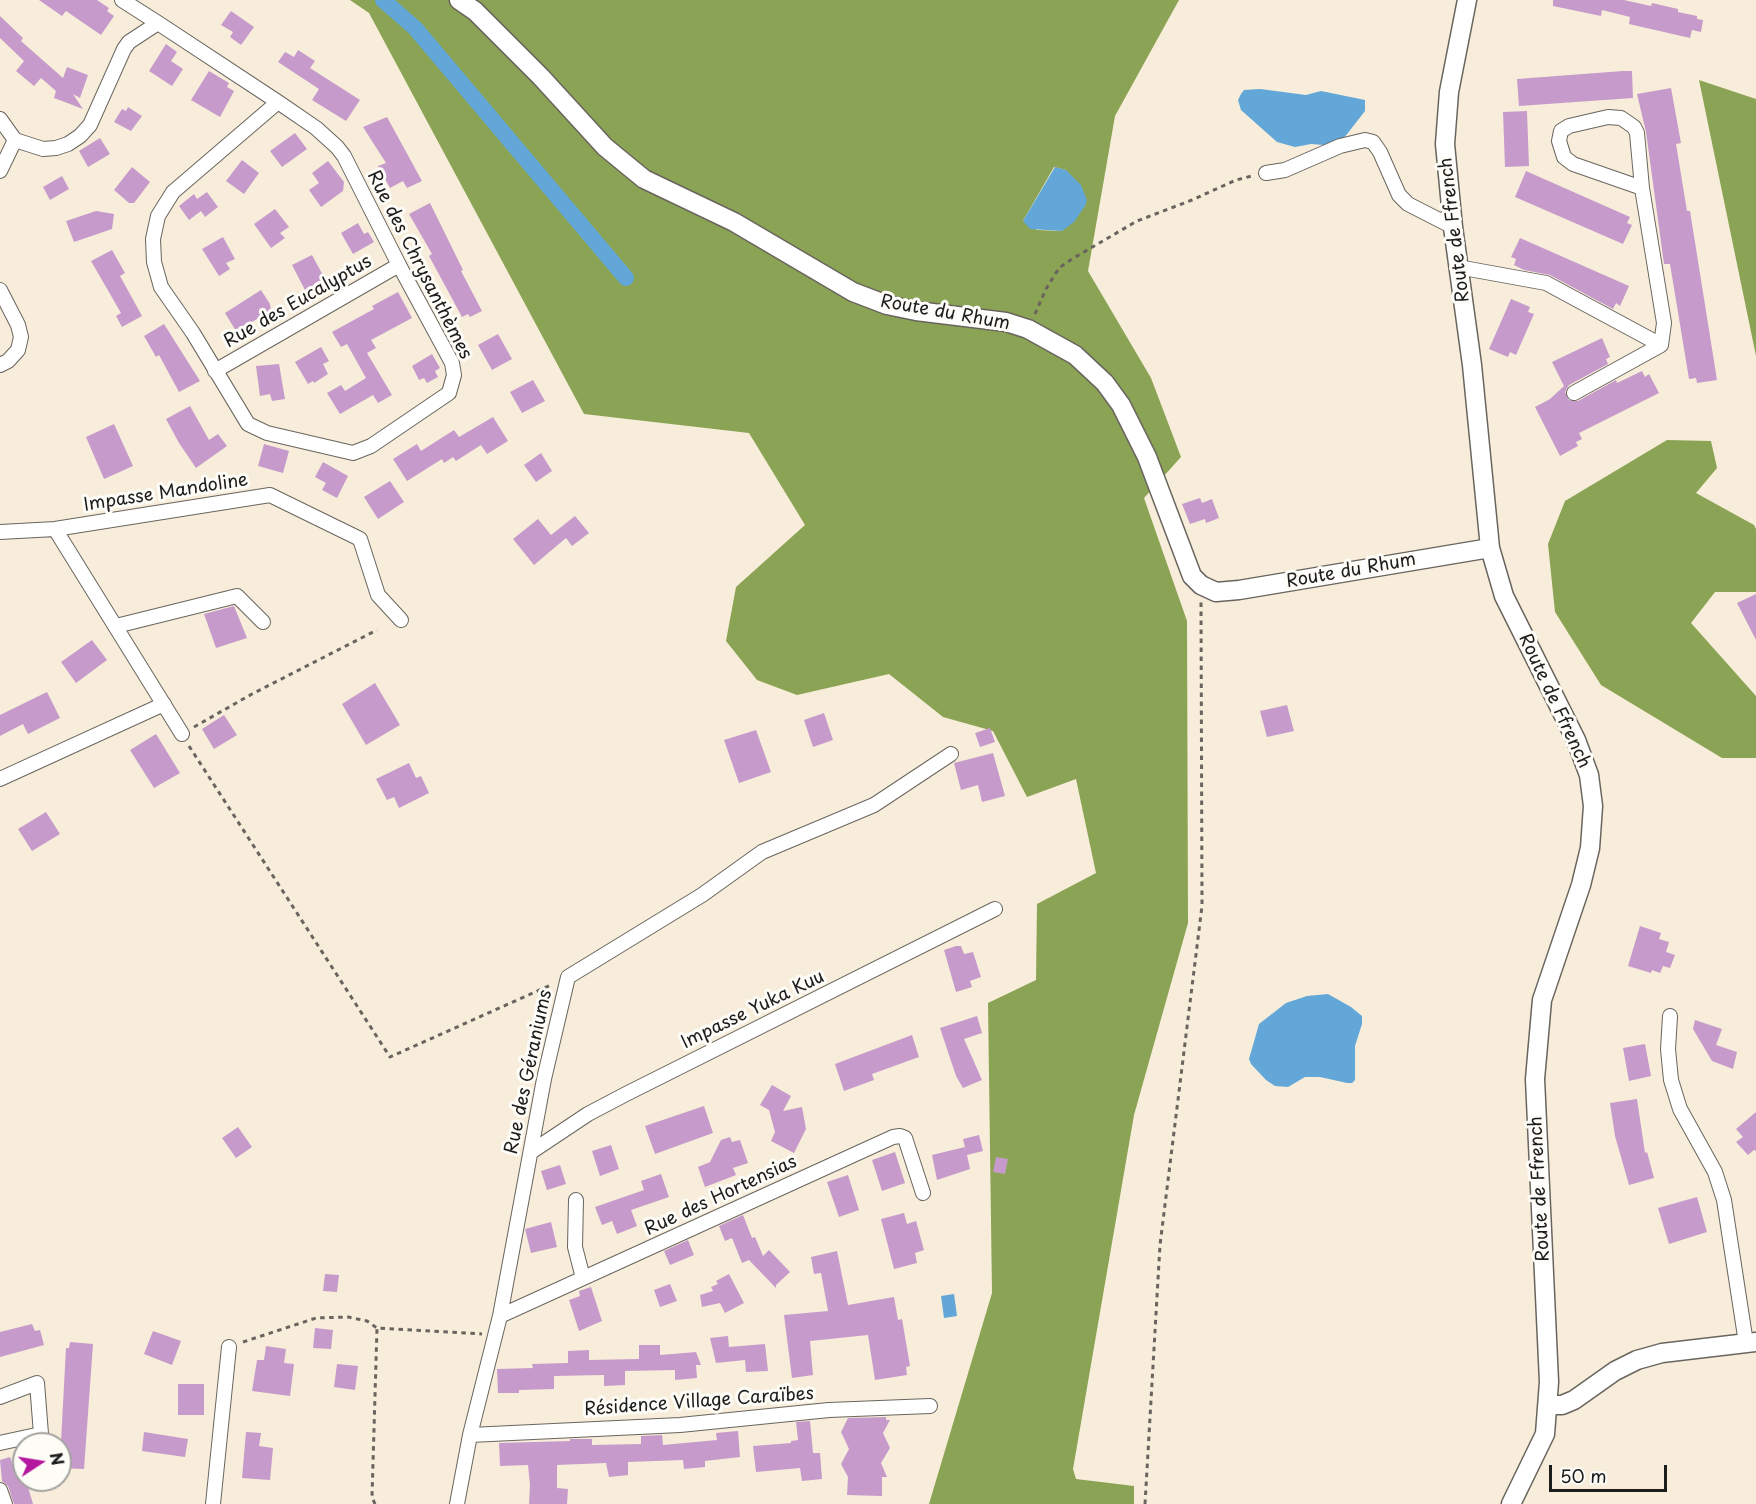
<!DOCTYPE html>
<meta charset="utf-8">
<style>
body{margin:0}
#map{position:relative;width:1756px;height:1504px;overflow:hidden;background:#f7edda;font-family:"Playpen Sans",sans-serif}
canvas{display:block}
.north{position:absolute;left:12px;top:1432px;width:60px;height:60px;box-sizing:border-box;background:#fdfcf7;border:2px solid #a3a29f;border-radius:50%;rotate:78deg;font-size:16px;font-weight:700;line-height:24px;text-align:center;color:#1c1c1c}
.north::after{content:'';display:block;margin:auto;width:21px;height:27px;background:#b5179e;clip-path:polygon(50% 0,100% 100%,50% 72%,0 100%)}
.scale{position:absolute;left:1549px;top:1465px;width:118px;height:27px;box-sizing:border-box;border:3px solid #1c1c1c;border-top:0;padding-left:8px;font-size:18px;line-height:21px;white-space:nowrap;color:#1c1c1c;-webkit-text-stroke:4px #fdfcf7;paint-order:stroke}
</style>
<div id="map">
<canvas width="1756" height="1504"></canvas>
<div class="north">N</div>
<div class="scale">50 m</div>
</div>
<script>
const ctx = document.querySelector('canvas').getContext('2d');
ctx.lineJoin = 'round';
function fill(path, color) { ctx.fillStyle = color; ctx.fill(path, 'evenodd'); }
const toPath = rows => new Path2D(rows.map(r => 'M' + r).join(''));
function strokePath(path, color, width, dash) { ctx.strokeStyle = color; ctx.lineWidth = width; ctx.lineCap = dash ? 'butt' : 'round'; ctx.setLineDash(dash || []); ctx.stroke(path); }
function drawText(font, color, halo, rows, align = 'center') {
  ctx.font = font + ' "Playpen Sans",sans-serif'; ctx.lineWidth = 6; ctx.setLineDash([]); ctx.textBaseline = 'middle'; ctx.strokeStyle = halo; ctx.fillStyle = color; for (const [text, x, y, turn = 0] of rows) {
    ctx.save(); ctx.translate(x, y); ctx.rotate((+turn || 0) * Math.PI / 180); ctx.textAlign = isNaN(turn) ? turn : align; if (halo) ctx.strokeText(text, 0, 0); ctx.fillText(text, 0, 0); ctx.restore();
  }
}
const forest = toPath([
 [350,0,1179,0,1115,116,1088,271,1151,378,1181,457,1144,498,1187,621,1188,923,1134,1115,1073,1469,1076,1479,1134,1486,1134,1504,929,1504,992,1293,988,1003,1036,980,1037,904,1096,873,1076,779,1027,797,993,731,943,717,889,674,797,695,757,680,726,641,736,587,805,525,749,433,584,414,369,13],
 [1054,167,1066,170,1085,206,1062,231,1037,230,1023,221],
 [1699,80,1756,99,1756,357,1756,356],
 [1667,440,1711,441,1717,468,1696,493,1754,525,1756,529,1756,592,1715,592,1691,623,1756,696,1756,758,1722,758,1601,685,1555,612,1548,544,1565,501]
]);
const water = toPath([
 [1260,89,1306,95,1321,91,1365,100,1365,111,1344,138,1339,142,1324,145,1311,144,1295,147,1277,142,1241,110,1238,100,1241,94,1244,90],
 [1055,167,1066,170,1081,185,1087,200,1085,206,1074,222,1062,231,1030,229,1023,221],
 [1328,994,1351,1007,1362,1016,1362,1024,1355,1046,1355,1080,1352,1083,1347,1083,1320,1077,1305,1077,1288,1087,1275,1086,1266,1080,1251,1064,1249,1059,1259,1024,1286,1003,1307,996],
 [954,1294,957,1316,944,1318,941,1296]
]);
const canal = toPath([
 [383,0,415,28,626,278]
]);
const building = toPath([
 [39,0,97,0,109,8,107,11,114,16,101,35,66,11,62,16],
 [1553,0,1624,0,1651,6,1652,3,1678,9,1678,12,1697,16,1697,19,1703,20,1701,32,1692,30,1690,38,1629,24,1630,17,1602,10,1601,16,1553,6],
 [231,11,254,27,241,45,230,37,233,32,221,25],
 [0,16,23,38,21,41,63,78,67,67,88,75,80,98,73,94,83,109,54,98,56,91,41,78,34,86,16,71,24,61,0,38],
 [166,44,177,52,171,61,183,69,172,86,149,71],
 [298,50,315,61,310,68,360,100,346,121,312,100,319,89,278,62,285,52,294,57],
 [209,71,229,83,227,87,234,91,220,117,191,100],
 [1623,71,1632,71,1633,98,1519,106,1517,79],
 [1671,88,1681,143,1676,144,1687,211,1690,211,1717,380,1697,383,1696,378,1689,379,1670,264,1664,264,1646,132,1637,94],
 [128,107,142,116,131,131,114,122,122,109,126,111],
 [1527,111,1529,166,1505,167,1503,112],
 [387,117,422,181,407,188,403,181,390,188,378,166,386,163,363,127],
 [295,133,307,149,282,167,270,151],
 [100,138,110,154,88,167,79,151],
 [242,160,259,173,244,194,226,181],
 [328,161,344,182,343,191,321,207,309,190,319,183,312,173],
 [132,167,150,182,134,203,129,203,114,190],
 [1526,171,1630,217,1627,223,1632,225,1623,244,1515,197],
 [62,176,69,189,50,200,43,187],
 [207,192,218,207,205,217,201,211,189,220,179,206,194,194,197,199],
 [430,203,463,270,461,271,482,311,470,317,468,314,462,317,429,256,432,254,409,214],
 [275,209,289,227,280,233,285,238,271,248,254,224],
 [96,211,114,214,112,229,74,242,66,221],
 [358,223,364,234,368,232,374,242,353,254,341,233],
 [223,237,235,259,226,263,230,269,219,276,202,249],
 [1520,238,1629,286,1620,306,1616,303,1613,309,1550,275,1524,270,1514,265,1516,259,1511,257],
 [112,250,125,273,120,276,142,316,122,327,116,316,121,313,91,261],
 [312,255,325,279,305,290,292,265],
 [261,290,270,304,271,311,236,331,225,313],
 [398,292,412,318,371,340,376,348,367,353,392,395,378,403,373,395,340,414,327,393,341,385,345,391,366,378,347,344,341,347,332,332,374,309,372,306],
 [1511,299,1530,307,1528,312,1534,314,1516,355,1510,352,1508,357,1489,349],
 [164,324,200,381,179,392,159,355,156,357,144,336],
 [498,334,512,359,492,370,478,345],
 [1602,338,1610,357,1606,359,1608,364,1569,385,1565,392,1569,400,1578,401,1616,380,1617,383,1642,371,1645,377,1649,374,1659,393,1579,433,1582,439,1576,442,1578,446,1560,456,1535,407,1550,399,1564,386,1552,362],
 [321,347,329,361,323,364,328,374,314,383,313,381,308,384,295,362],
 [432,354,440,368,435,371,438,377,427,383,424,378,419,380,412,366],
 [279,364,285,399,272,401,270,394,260,396,256,366],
 [533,380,545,401,522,413,510,392],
 [190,406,209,440,218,434,227,446,196,468,179,443,166,419],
 [493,417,508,441,487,454,481,445,456,461,453,457,444,463,442,459,407,481,393,459,417,444,421,451,454,430,459,437],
 [114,424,133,466,104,479,86,437],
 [264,444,289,451,283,473,258,466],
 [541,453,552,471,536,482,524,465],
 [323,462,348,476,337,498,322,490,326,483,315,477],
 [390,481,404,502,378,519,364,497],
 [1200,498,1202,503,1212,499,1219,518,1206,523,1205,519,1190,524,1182,504],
 [575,516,589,533,572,546,566,538,534,565,513,539,538,519,551,535],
 [1756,594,1756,640,1737,603],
 [234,606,247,638,216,648,204,614],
 [92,640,107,660,76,683,61,662],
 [375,683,400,725,366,745,342,704],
 [47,692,60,718,28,734,23,724,0,736,0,715],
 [1287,705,1294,731,1267,737,1260,711],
 [824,713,833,740,813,747,804,720],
 [224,715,237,735,214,749,202,729],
 [990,728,995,742,980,747,975,733],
 [756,730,771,772,739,783,724,740],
 [156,734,180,773,154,788,130,750],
 [993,753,1005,796,982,802,978,785,961,790,954,763],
 [409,763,416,778,421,776,429,793,399,808,394,797,387,800,376,779],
 [46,812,60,834,32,851,18,829],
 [1640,926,1661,933,1659,939,1669,942,1666,952,1675,955,1670,968,1663,966,1660,973,1652,970,1651,973,1628,966],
 [956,946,961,946,964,954,973,952,981,977,970,981,972,987,956,992,944,950],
 [977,1016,982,1033,964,1039,982,1080,963,1088,956,1076,940,1028],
 [1695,1020,1722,1029,1716,1045,1737,1052,1733,1069,1712,1061,1693,1029],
 [912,1035,919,1057,872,1074,874,1080,844,1091,835,1064],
 [1645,1044,1651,1076,1629,1081,1623,1048],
 [772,1085,791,1096,783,1111,802,1107,806,1129,794,1153,771,1141,775,1132,769,1110,760,1105],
 [1637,1099,1645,1153,1647,1152,1654,1178,1629,1185,1615,1136,1610,1103],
 [704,1106,713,1133,655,1154,645,1126],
 [1756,1112,1756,1151,1754,1150,1748,1155,1736,1142,1743,1137,1736,1129],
 [238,1127,252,1147,236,1158,222,1138],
 [979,1135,983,1151,967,1155,970,1169,937,1180,932,1155,965,1147,966,1152,963,1139],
 [730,1137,732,1142,740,1140,748,1163,733,1168,736,1175,705,1187,698,1167,710,1162,721,1140],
 [611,1145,619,1169,600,1176,592,1151],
 [895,1152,905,1183,882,1191,872,1160],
 [996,1157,1008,1159,1005,1174,993,1172],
 [560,1165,566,1184,547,1190,541,1171],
 [661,1174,669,1197,631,1210,637,1226,617,1234,612,1221,602,1225,595,1207,644,1190,641,1181],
 [848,1175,859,1210,839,1217,827,1182],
 [1697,1197,1707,1232,1669,1244,1658,1208],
 [904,1213,907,1224,916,1221,924,1250,915,1253,917,1263,894,1269,881,1219],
 [743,1215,752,1238,755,1237,763,1256,769,1250,790,1272,776,1285,776,1288,749,1260,742,1263,732,1238,725,1241,719,1226],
 [551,1222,557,1247,531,1253,525,1229],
 [688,1240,694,1255,670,1265,664,1251],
 [837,1251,848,1305,894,1297,898,1320,902,1319,910,1366,906,1367,907,1375,875,1380,868,1335,810,1341,813,1375,792,1378,784,1315,828,1311,821,1273,814,1274,811,1257],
 [325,1274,339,1275,337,1292,323,1291],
 [729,1274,744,1303,725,1313,720,1303,702,1307,700,1295,713,1291,711,1287,718,1284,716,1281],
 [670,1284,677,1301,660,1307,654,1290],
 [591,1287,602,1321,579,1331,569,1300,580,1296,579,1291],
 [32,1324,35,1331,40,1330,44,1345,0,1357,0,1332],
 [315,1328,333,1330,331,1349,313,1348],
 [153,1331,181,1341,172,1365,144,1354],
 [728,1336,729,1347,765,1344,768,1371,746,1372,745,1360,716,1363,710,1338],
 [70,1342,93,1344,84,1469,61,1468,62,1460,60,1460,66,1348,69,1348],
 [639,1345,660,1345,660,1355,696,1352,701,1365,696,1365,697,1378,675,1380,675,1370,625,1371,625,1385,604,1386,604,1375,554,1376,554,1389,519,1390,519,1393,498,1393,497,1369,533,1368,532,1364,568,1363,568,1351,589,1350,589,1360,639,1359],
 [266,1346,286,1349,284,1363,294,1364,290,1396,252,1391,257,1360,264,1360],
 [337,1364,358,1366,355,1390,334,1387],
 [178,1384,204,1384,204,1415,178,1415],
 [886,1417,886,1420,890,1420,883,1433,890,1448,881,1463,887,1477,882,1477,882,1496,847,1495,848,1477,841,1464,849,1449,841,1432,848,1418],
 [810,1421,813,1453,820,1453,822,1479,802,1481,800,1468,756,1472,753,1446,791,1443,791,1441,798,1440,796,1422],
 [738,1431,740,1457,705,1461,705,1467,684,1469,683,1460,628,1462,628,1475,609,1477,606,1463,557,1465,557,1488,568,1489,567,1504,529,1504,530,1485,528,1465,500,1466,499,1443,570,1441,570,1439,592,1439,592,1445,641,1444,641,1436,662,1435,663,1445,717,1440,716,1433],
 [144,1432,188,1439,185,1457,142,1451],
 [246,1432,261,1433,259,1446,273,1448,270,1480,242,1478],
 [10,1457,13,1465,20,1462,24,1480,26,1480,33,1504,14,1504,8,1486,2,1481,0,1460]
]);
const path = toPath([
 [1035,314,1046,289,1059,268,1072,259,1137,221,1192,200,1236,180,1252,176],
 [194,727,252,694,377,630],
 [189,746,390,1057,553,984],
 [243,1342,316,1318,348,1317,367,1321,377,1328,482,1334],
 [375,1504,372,1497,377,1328],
 [1145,1504,1160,1245,1202,906,1201,602]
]);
const street = toPath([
 [122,0,158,23,278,102,316,128,337,147,344,156,399,265,452,363,454,375,449,393,371,446,353,453,267,433,248,424,193,333,161,287,154,262,153,239,158,216,173,192,278,102],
 [0,119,15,140,43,149,56,148,68,144,80,136,90,125,124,49,129,42,158,23],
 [0,171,15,140],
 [1266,173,1285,170,1340,146,1365,140,1373,142,1380,152,1399,195,1408,204,1453,227],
 [1458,267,1546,283,1661,345],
 [0,290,18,325,21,337,18,350,8,361,0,365],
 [215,371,399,265],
 [1574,393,1661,345,1664,323,1642,188,1637,133,1634,127,1621,118,1608,117,1569,126,1561,131,1559,141,1564,157,1573,164,1642,188],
 [55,529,182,734],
 [0,532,55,529,270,495,360,539,378,595,401,620],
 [116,626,237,596,263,622],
 [0,779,164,704],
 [1670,1016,1668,1049,1671,1080,1680,1109,1715,1172,1724,1200,1746,1343],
 [531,1152,588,1114,626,1094,995,909],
 [576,1200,575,1247,583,1278],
 [500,1316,893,1137,900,1136,905,1138,923,1193],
 [0,1397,37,1383,41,1434,0,1443],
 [470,1435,680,1425,829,1410,930,1406],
 [0,1490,5,1504],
 [213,1504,229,1347],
 [457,1504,470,1435,500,1316,544,1079,568,977,702,895,762,852,874,805,951,754]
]);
const secondary = toPath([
 [459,0,475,11,541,77,605,147,644,179,734,222,853,292,887,305,916,311,1006,322,1028,329,1075,355,1105,383,1121,405,1147,457,1192,576,1201,585,1216,592,1239,590,1490,548],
 [1467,0,1449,92,1445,144,1453,227,1472,365,1490,548,1504,596,1576,740,1589,775,1593,806,1590,848,1581,885,1542,1000,1535,1079,1549,1382,1545,1434,1511,1504],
 [1548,1405,1562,1405,1574,1400,1615,1371,1637,1360,1662,1353,1756,1342]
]);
const streetNames = [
 ["Route de Ffrench",1455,230,-97],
 ["Rue des Chrysanthèmes",419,265,63],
 ["Rue des Eucalyptus",298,302,-30],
 ["Route du Rhum",945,313,10],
 ["Impasse Mandoline",166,493,-9],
 ["Route du Rhum",1351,571,-10],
 ["Route de Ffrench",1554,701,65],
 ["Impasse Yuka Kuu",753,1010,-26],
 ["Rue des Géraniums",529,1072,-78],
 ["Route de Ffrench",1540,1189,-93],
 ["Rue des Hortensias",721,1196,-25],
 ["Résidence Village Caraïbes",699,1402,-4]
];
fill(forest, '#8ba354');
fill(water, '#62a7d8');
strokePath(canal, '#62a7d8', 16);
fill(building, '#c69bcb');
strokePath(street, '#69655e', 16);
strokePath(secondary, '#69655e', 21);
strokePath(path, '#69655e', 3, [4.5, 4.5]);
strokePath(street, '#fff', 14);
strokePath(secondary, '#fff', 18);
drawText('18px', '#1c1c1c', '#fdfcf7', streetNames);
</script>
